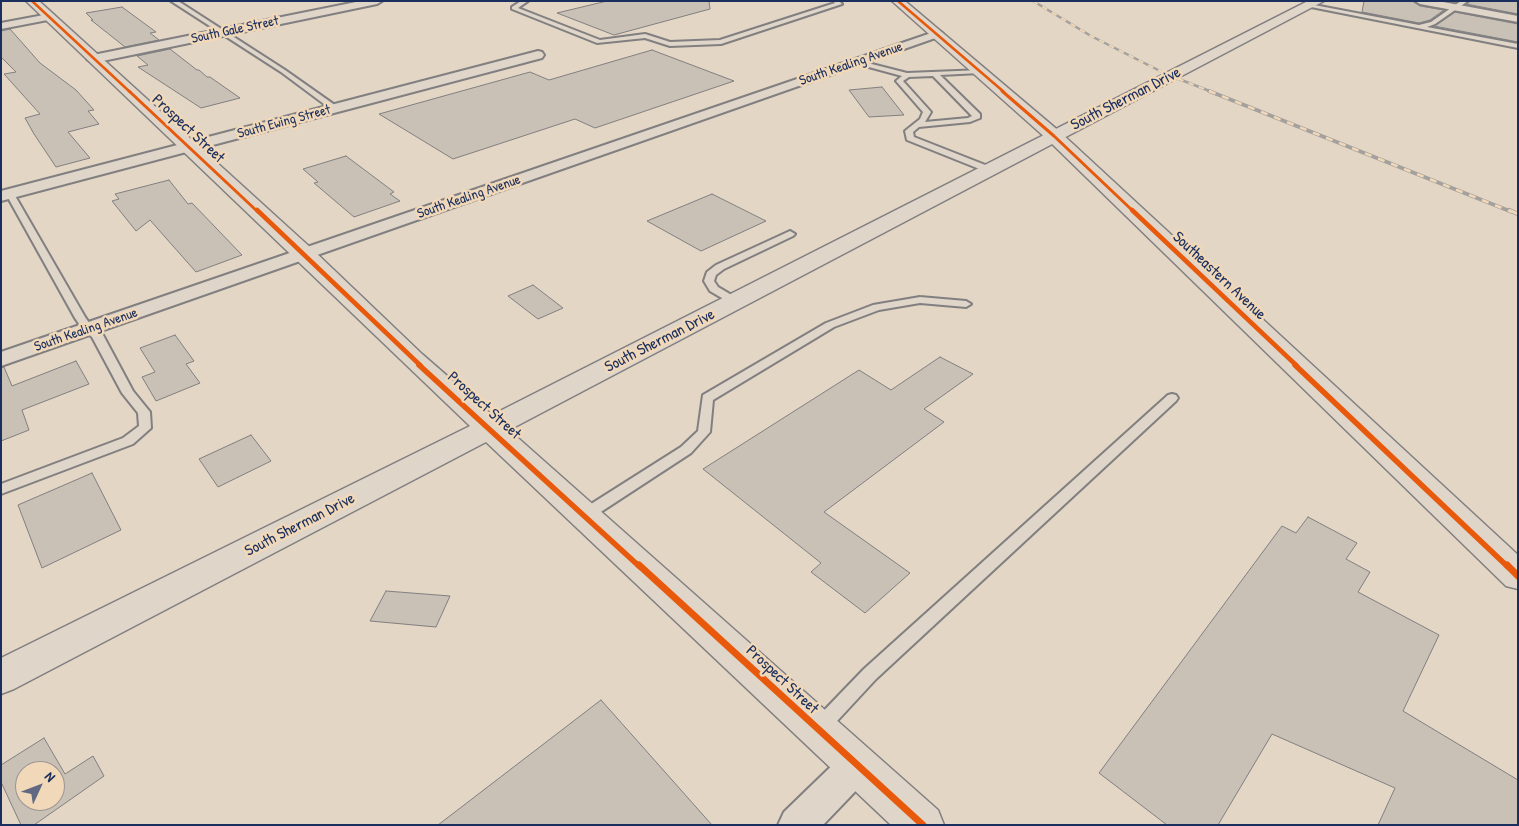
<!DOCTYPE html>
<style>
body{margin:0}
#map{position:relative;width:1519px;height:826px;overflow:hidden;background:#e3d6c5;font-family:"Patrick Hand",sans-serif}
canvas{display:block}
.frame{position:absolute;inset:0;border:2px solid #1b2f5e;pointer-events:none}
.north{position:absolute;left:15px;top:761px;width:50px;height:50px;box-sizing:border-box;background:#f0d8b8;border:1px solid #9b9494;border-radius:50%;rotate:47deg;font-size:14px;font-weight:700;line-height:20px;text-align:center;color:#1b2f5e}
.north::after{content:'';display:block;margin:auto;width:18px;height:22px;background:#616982;clip-path:polygon(50% 0,100% 100%,50% 72%,0 100%)}
</style>
<div id="map">
<canvas width="1519" height="826"></canvas>
<div class="frame"></div>
<div class="north">N</div>
</div>
<script>
const ctx = document.querySelector('canvas').getContext('2d');
ctx.lineJoin = 'round';
function fill(path, color) { ctx.fillStyle = color; ctx.fill(path, 'evenodd'); }
const toPath = rows => new Path2D(rows.map(r => 'M' + r).join(''));
function strokePath(path, color, width, dash) { ctx.strokeStyle = color; ctx.lineWidth = width; ctx.lineCap = dash ? 'butt' : 'round'; ctx.setLineDash(dash || []); ctx.stroke(path); }
function drawText(font, color, halo, rows, align = 'center') {
  ctx.font = font + ' "Patrick Hand",sans-serif'; ctx.lineWidth = 5; ctx.setLineDash([]); ctx.textBaseline = 'middle'; ctx.strokeStyle = halo; ctx.fillStyle = color; for (const [text, x, y, turn = 0] of rows) {
    ctx.save(); ctx.translate(x, y); ctx.rotate((+turn || 0) * Math.PI / 180); ctx.textAlign = isNaN(turn) ? turn : align; if (halo) ctx.strokeText(text, 0, 0); ctx.fillText(text, 0, 0); ctx.restore();
  }
}
const building = toPath([
 [607,1,709,1,710,9,614,35,557,13,607,1],
 [1364,1,1413,1,1420,6,1444,10,1430,20,1419,23,1362,12,1364,1],
 [1470,1,1518,1,1518,14,1466,4,1470,1],
 [122,7,156,32,150,33,159,40,125,47,91,20,93,20,86,13,122,7],
 [1455,12,1518,24,1518,42,1434,26,1455,12],
 [10,29,40,63,76,90,94,110,88,111,99,124,68,132,90,158,56,167,34,134,25,118,40,114,4,74,16,72,1,57,1,31,10,29],
 [170,49,197,70,199,70,207,77,210,77,240,98,201,108,138,67,148,65,137,56,170,49],
 [652,50,734,81,595,128,575,119,453,159,379,114,530,72,549,80,652,50],
 [882,87,904,115,869,117,849,90,882,87],
 [346,156,394,192,390,194,400,201,354,217,314,183,318,182,303,169,346,156],
 [169,180,188,204,192,203,242,255,196,272,150,220,136,231,112,201,119,199,115,194,169,180],
 [712,194,766,221,701,251,647,221,712,194],
 [533,285,563,308,538,319,508,296,533,285],
 [175,335,194,361,186,364,200,383,156,401,142,377,155,372,140,348,175,335],
 [940,357,973,374,924,409,944,422,824,512,910,573,865,613,811,572,821,563,703,469,859,370,891,390,940,357],
 [76,361,89,384,22,410,29,430,1,441,1,368,4,367,12,386,76,361],
 [251,435,271,461,218,487,199,459,251,435],
 [92,473,121,530,42,568,18,505,92,473],
 [1308,517,1357,543,1346,559,1370,572,1358,592,1439,635,1403,711,1518,780,1518,825,1378,825,1395,788,1272,734,1218,825,1167,825,1099,773,1282,526,1296,533,1308,517],
 [386,591,450,596,436,627,370,621,386,591],
 [601,700,712,825,438,825,601,700],
 [44,738,65,774,93,756,104,776,34,825,21,825,1,782,1,765,44,738],
 [25,771,55,771,55,801,25,801,25,771]
]);
const service = toPath([
 [171,1,178,1,285,70,339,108,332,110,281,72,171,1],
 [521,1,528,1,518,8,600,40,645,34,670,42,720,40,835,3,833,1,839,1,842,4,721,44,670,46,645,38,597,43,512,9,512,7,521,1],
 [1461,1,1468,1,1435,24,1427,27,1518,44,1518,48,1306,6,1309,4,1419,25,1431,22,1461,1],
 [856,60,907,73,982,70,982,72,980,73,940,75,980,114,980,118,970,122,919,127,913,132,914,137,993,168,993,172,987,172,907,140,905,131,920,119,923,112,896,81,902,76,854,63,853,62,856,60],
 [933,76,972,116,968,118,925,122,931,112,903,81,909,77,933,76],
 [10,191,14,194,85,317,92,327,103,335,133,391,150,412,151,428,133,444,1,494,1,484,123,438,139,426,138,413,122,393,92,337,84,331,75,318,6,194,10,191],
 [790,231,795,234,793,236,724,269,716,275,714,281,718,287,740,300,741,302,740,304,732,304,710,291,704,281,707,272,716,265,790,231],
 [920,297,966,301,971,304,966,307,920,303,879,310,834,327,713,400,710,432,691,453,590,519,585,520,580,519,578,515,580,511,681,447,698,431,703,395,826,323,873,305,920,297],
 [1172,394,1176,395,1178,398,1176,401,876,679,825,734,819,736,813,734,810,728,813,722,864,669,1168,395,1172,394]
]);
const minor = toPath([
 [361,1,382,1,377,4,93,63,87,59,93,55,361,1],
 [1415,1,1438,1,1518,16,1518,22,1420,4,1415,1],
 [49,14,53,15,54,17,53,19,1,29,1,23,49,14],
 [937,31,941,32,943,34,941,36,1,366,1,352,937,31],
 [538,51,542,52,544,55,542,58,1,201,1,191,538,51],
 [857,748,869,753,875,765,869,777,823,825,778,825,784,812,845,753,857,748]
]);
const secondary = toPath([
 [26,1,39,1,312,249,422,354,492,415,1308,1,1324,1,509,430,938,810,944,825,891,825,486,442,14,689,1,694,1,658,470,426,26,1]
]);
const primary = toPath([
 [892,1,905,1,1060,132,1518,555,1518,589,1506,586,1048,140,892,1]
]);
const railFar2 = toPath([
 [1033,1,1091,36,1166,74,1212,92]
]);
const railFar1 = toPath([
 [1209,91,1512,212]
]);
const rail = toPath([
 [1509,210,1518,214]
]);
const cyclewayFar4 = toPath([
 [32,1,130,92],
 [898,1,1004,92]
]);
const cyclewayFar3 = toPath([
 [129,91,258,212],
 [1002,91,1054,136,1134,212]
]);
const cyclewayFar2 = toPath([
 [257,210,421,366],
 [1132,210,1297,366]
]);
const cyclewayFar1 = toPath([
 [419,365,640,567],
 [1295,365,1508,567]
]);
const cycleway = toPath([
 [639,565,923,825],
 [1507,565,1518,576]
]);
const farStreetnames = [
 ["South Gale Street",235,30,-12],
 ["South Kealing Avenue",851,64,-19],
 ["South Ewing Street",284,122,-15],
 ["South Kealing Avenue",469,197,-19],
 ["South Kealing Avenue",86,330,-19]
];
const streetNames = [
 ["South Sherman Drive",1126,99,-27],
 ["Prospect Street",188,129,43],
 ["Southeastern Avenue",1219,276,43],
 ["South Sherman Drive",660,341,-27],
 ["Prospect Street",484,406,42],
 ["South Sherman Drive",300,525,-27],
 ["Prospect Street",782,680,43]
];
fill(building, '#c9c0b6');
strokePath(building, '#817f80', 1);
strokePath(service, '#817f80', 4);
strokePath(minor, '#817f80', 4);
strokePath(secondary, '#817f80', 3);
strokePath(primary, '#817f80', 3);
fill(service, '#dfd5c9');
fill(minor, '#dfd5c9');
fill(secondary, '#dfd5c9');
fill(primary, '#dfd5c9');
strokePath(railFar2, '#a4a09d', 2.5);
strokePath(railFar1, '#a4a09d', 4);
strokePath(rail, '#a4a09d', 4.5);
strokePath(railFar2, '#f0d8b8', 2, [5.5]);
strokePath(railFar1, '#f0d8b8', 2.5, [7]);
strokePath(rail, '#f0d8b8', 3, [9]);
strokePath(cyclewayFar4, '#e8590c', 2.5);
strokePath(cyclewayFar3, '#e8590c', 3);
strokePath(cyclewayFar2, '#e8590c', 4.5);
strokePath(cyclewayFar1, '#e8590c', 5.5);
strokePath(cycleway, '#e8590c', 7);
drawText('14px', '#1b2f5e', '#f0d8b8', farStreetnames);
drawText('16px', '#1b2f5e', '#f0d8b8', streetNames);
</script>
